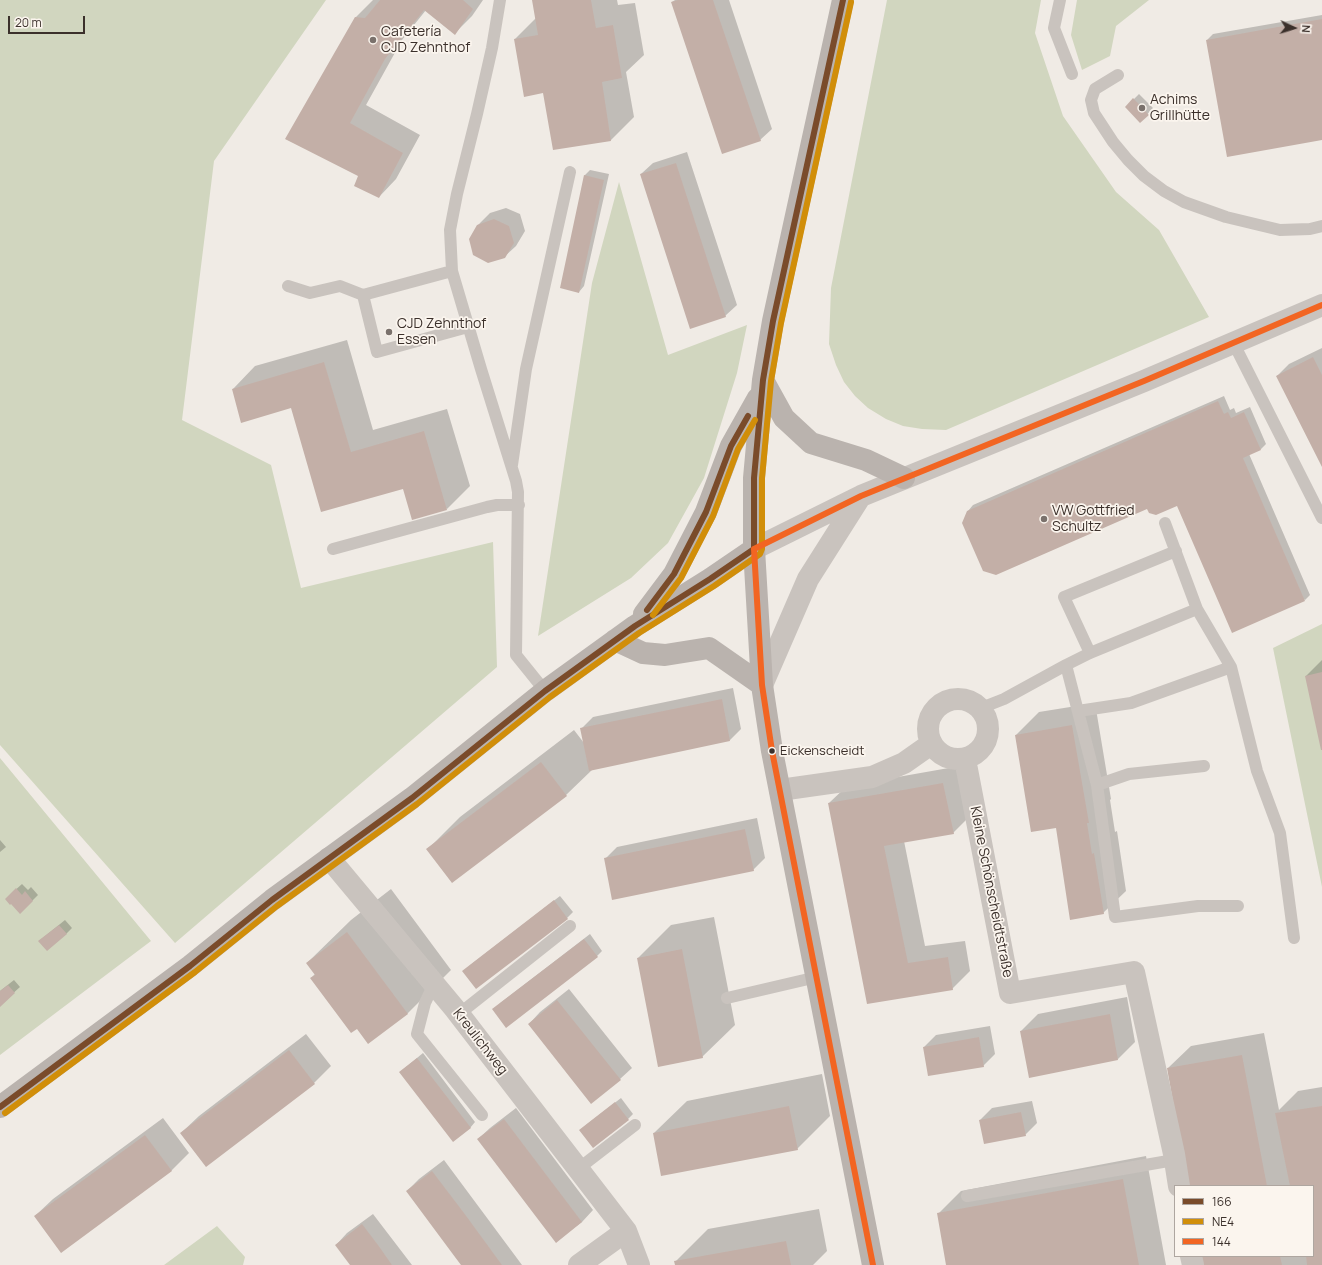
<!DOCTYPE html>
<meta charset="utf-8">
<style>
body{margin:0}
#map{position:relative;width:1322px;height:1265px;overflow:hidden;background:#f0ebe5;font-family:Manrope,sans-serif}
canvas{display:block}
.legend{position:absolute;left:1174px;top:1185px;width:140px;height:72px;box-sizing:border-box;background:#fbf5ee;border:1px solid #aea6a0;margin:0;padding:5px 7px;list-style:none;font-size:12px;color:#3b302b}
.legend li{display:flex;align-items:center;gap:8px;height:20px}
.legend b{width:20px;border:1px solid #aea6a0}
.north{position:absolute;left:1274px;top:8px;width:40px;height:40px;-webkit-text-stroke:3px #fbf5ee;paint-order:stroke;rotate:94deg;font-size:11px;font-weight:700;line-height:16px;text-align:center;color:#3b302b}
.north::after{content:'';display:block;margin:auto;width:14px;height:18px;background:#3b302b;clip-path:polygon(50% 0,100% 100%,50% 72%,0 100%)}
.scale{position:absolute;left:8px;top:16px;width:77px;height:18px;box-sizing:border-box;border:2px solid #3b302b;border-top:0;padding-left:5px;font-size:12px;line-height:14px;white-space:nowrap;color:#3b302b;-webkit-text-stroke:3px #fbf5ee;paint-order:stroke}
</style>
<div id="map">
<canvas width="1322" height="1265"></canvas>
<ul class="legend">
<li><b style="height:5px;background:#7a4b2a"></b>166</li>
<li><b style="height:5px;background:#d18e09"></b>NE4</li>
<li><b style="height:5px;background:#f26522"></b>144</li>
</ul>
<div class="north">N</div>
<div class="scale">20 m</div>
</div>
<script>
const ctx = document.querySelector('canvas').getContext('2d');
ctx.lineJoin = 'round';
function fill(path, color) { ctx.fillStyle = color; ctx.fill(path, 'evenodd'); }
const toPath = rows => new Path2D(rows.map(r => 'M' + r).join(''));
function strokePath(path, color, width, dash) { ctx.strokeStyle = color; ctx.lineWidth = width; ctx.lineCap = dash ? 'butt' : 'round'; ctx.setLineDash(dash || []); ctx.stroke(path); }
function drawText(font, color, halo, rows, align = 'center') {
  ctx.font = font + ' Manrope,sans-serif'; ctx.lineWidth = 3.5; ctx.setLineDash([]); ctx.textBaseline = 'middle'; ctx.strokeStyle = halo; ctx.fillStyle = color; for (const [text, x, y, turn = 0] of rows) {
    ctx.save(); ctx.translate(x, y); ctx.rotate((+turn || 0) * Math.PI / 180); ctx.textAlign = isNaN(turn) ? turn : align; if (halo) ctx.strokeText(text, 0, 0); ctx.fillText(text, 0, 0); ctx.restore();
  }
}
const green = toPath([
 [0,0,326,0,214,161,182,420,271,465,301,588,493,542,497,667,175,943,0,745],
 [887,0,1041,0,1035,33,1063,116,1116,192,1159,230,1209,317,946,430,922,429,903,426,886,419,868,408,855,396,844,382,836,365,829,344,831,288],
 [1077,0,1149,0,1116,26,1110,56,1082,70,1071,35],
 [619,182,668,355,747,325,737,373,704,478,668,543,631,578,538,636,592,283],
 [1322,624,1322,887,1273,648],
 [0,758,151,941,0,1055],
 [217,1226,245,1257,243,1265,164,1265]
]);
const shadow = toPath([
 [373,0,483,0,472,16,455,33,426,10,402,40,366,105,420,135,396,179,379,197,359,175,286,139,356,17],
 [533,0,617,0,618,5,635,3,644,55,626,72,634,117,611,140,554,149,544,92,515,39,536,18],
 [675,0,729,0,772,129,760,140,672,2],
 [1322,15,1322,139,1207,40,1213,34],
 [1139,94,1153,108,1140,122,1126,107],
 [687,152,737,305,725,316,641,174,653,163],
 [590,170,609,174,584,286,579,292,584,176],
 [506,208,520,214,525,231,516,246,504,257,478,225,490,213],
 [347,340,373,430,447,409,470,486,447,509,404,488,322,511,292,407,233,389,255,366],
 [1322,348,1322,465,1277,376,1289,364],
 [1224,396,1230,410,1234,408,1236,413,1250,407,1266,444,1261,449,1249,454,1310,595,1305,600,1177,505,1148,508,968,511,973,505],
 [1322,660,1322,749,1306,676],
 [733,688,741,729,730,740,593,769,566,795,428,849,460,817,574,730,584,743,581,729,593,717],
 [1095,703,1111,799,1110,800,1115,832,1117,831,1126,891,1103,913,1056,827,1016,735,1039,712],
 [960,766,970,816,953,833,904,841,925,946,965,941,970,971,952,989,868,1003,829,803,847,786],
 [757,818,765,858,753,870,606,858,617,847],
 [0,840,6,847,0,852],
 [22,884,28,890,31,887,38,895,20,913,12,893],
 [391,889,451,970,407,1014,357,1028,311,978,315,974,307,963,351,920],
 [560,896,573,912,567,918,469,966],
 [714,917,735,1025,702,1057,638,958,671,925],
 [65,920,72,928,66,934,39,941],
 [590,934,602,951,597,956,499,1004],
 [14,980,20,987,0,1005,0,991],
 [569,989,632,1068,620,1079,591,1102,529,1024,540,1012],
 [1127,997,1135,1042,1118,1059,1021,1031,1038,1014],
 [990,1026,995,1054,983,1066,924,1047,936,1035],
 [1264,1033,1279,1110,1298,1091,1322,1087,1322,1265,1204,1265,1202,1256,1313,1256,1313,1186,1189,1186,1168,1068,1191,1046],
 [306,1034,331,1066,314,1083,181,1133,199,1116],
 [423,1053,475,1122,470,1128,400,1072],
 [822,1074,830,1116,797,1149,654,1133,687,1101],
 [621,1098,633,1114,628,1119,586,1125],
 [1032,1101,1037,1123,1025,1135,980,1120,992,1108],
 [516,1108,593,1210,582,1222,556,1241,478,1139,490,1128],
 [163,1118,189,1153,171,1171,35,1216,53,1199],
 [1146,1156,1166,1265,948,1265,938,1214,961,1191],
 [444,1160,522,1265,463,1265,407,1191,419,1179],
 [819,1209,827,1251,813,1265,676,1265,675,1262,708,1229],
 [373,1214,412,1265,351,1265,336,1245,347,1233]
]);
const building = toPath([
 [380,0,463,0,473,9,455,35,424,10,385,59,350,123,403,153,379,198,354,186,358,176,285,139,355,17,365,18],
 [532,0,591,0,596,28,613,25,622,78,602,82,611,141,553,150,543,93,524,97,514,39,538,35],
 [678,0,713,0,761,141,722,154,671,2],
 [1322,19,1322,140,1227,157,1206,40],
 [1133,98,1149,115,1140,123,1125,107],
 [676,163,726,317,690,329,640,174],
 [584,175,604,180,579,293,560,288],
 [494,219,509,226,514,243,505,258,488,263,473,255,469,239,477,225],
 [1313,357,1322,375,1322,467,1276,376],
 [324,362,351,452,424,431,447,510,412,520,403,489,321,512,291,408,241,423,232,389],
 [1218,401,1224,414,1228,412,1231,418,1244,412,1261,450,1243,458,1305,601,1232,633,1177,506,1156,515,1149,513,1147,509,996,575,983,571,962,523,967,511],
 [1322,672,1322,750,1321,750,1305,676],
 [722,699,730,741,589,771,580,728],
 [1072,725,1089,823,1087,823,1092,854,1094,853,1104,914,1070,920,1056,828,1031,832,1015,735],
 [541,762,567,796,452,883,426,849],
 [943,783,954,834,884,846,908,963,948,957,953,990,867,1004,828,803],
 [745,829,754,871,612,900,604,858],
 [16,888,22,895,25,891,33,901,20,914,11,904,10,905,5,899],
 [554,900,568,919,476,989,462,971],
 [59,925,67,934,47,951,38,941],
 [347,932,408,1014,368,1044,357,1029,351,1033,310,978,315,975,306,963],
 [584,939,598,957,506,1028,492,1009],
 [682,949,703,1058,658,1067,637,958],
 [8,985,15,993,0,1007,0,991],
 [557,1000,621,1080,591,1104,528,1024],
 [1110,1014,1118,1060,1029,1078,1020,1031],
 [979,1037,984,1067,928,1076,923,1047],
 [289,1050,315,1084,206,1167,180,1133],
 [1242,1055,1267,1186,1188,1186,1167,1068],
 [417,1058,471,1128,453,1142,399,1072],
 [615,1102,629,1120,593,1148,579,1130],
 [789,1106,798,1150,661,1176,653,1133],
 [1322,1106,1322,1265,1307,1265,1306,1256,1313,1256,1313,1186,1290,1186,1275,1113],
 [1021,1112,1026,1136,984,1144,979,1120],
 [504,1119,582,1222,556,1243,477,1139],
 [145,1135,172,1171,61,1253,34,1216],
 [432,1171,464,1213,502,1265,461,1265,452,1253,406,1191],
 [1123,1179,1139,1265,946,1265,937,1213],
 [362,1224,378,1245,392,1265,350,1265,335,1245],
 [786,1241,791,1265,675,1265,674,1261],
 [1200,1256,1280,1256,1282,1265,1202,1265]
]);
const service = toPath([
 [500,0,492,48,477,114,457,194,450,230,452,271,481,369,516,481,518,492,516,655,545,691],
 [1060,0,1054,28,1072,74],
 [1118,75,1095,89,1091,100,1094,113,1113,142,1128,160,1144,176,1164,191,1184,202,1226,217,1280,230,1310,229,1322,226],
 [452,271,363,295,377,352,468,327],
 [288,286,310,293,340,286,363,295],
 [1233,342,1322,518],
 [512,465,526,369,570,172],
 [1165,523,1197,609,1231,667,1257,771,1280,833,1294,938],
 [333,549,487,507,497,505,519,505],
 [1197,609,1090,653,1066,665,1097,785,1129,774,1204,766],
 [1090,653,1064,597,1176,551],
 [981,708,1004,699,1066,665],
 [1078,711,1131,703,1231,667],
 [1097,785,1115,917,1198,906,1238,906],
 [434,984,425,1003,417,1034,482,1115],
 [727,998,817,977],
 [459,1014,570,926],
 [578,1169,635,1125],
 [967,1196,1174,1160]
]);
const minor = toPath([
 '928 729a30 30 0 1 1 60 0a30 30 0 1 1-60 0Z',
 [965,759,1010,993,1134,972,1174,1154,1179,1186],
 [780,790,872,777,904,763,931,744],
 [329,858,455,1009,626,1231,639,1265],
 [1191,1256,1193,1265],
 [579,1265,626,1231]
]);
const tertiary = toPath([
 [754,549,861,496,1144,381,1322,305],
 [762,685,808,579,860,497]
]);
const secondary = toPath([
 [843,0,773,321,763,380,754,478,754,549,762,685,772,751,873,1265],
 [763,380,784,418,811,443,866,460,904,478],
 [644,614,674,574,706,512,731,446,758,398],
 [615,640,643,653,665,655,709,648,762,685],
 [0,1107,190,966,272,900,412,798,545,691,635,626,710,579,754,549]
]);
const bus1 = toPath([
 [647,610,674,574,706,512,731,446,748,416],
 [0,1107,190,966,272,900,412,798,545,691,635,626,710,579,754,549,754,478,763,380,773,321,843,0]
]);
const bus2 = toPath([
 [653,615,681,578,713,516,738,449,755,420],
 [5,1113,195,972,277,906,417,804,550,697,639,633,714,586,760,554,762,549,762,478,771,381,781,323,851,2]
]);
const bus3 = toPath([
 [754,549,762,685,772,751,873,1265],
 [754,549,861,496,1144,381,1322,305]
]);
const markers = [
 [373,40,4,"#7a716c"],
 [1142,108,4,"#7a716c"],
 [389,332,4,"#7a716c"],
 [1044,519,4,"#7a716c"],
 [772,751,3.5,"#3b302b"]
];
const busNames = [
 ["Eickenscheidt",780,751]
];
const poiNames = [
 ["Cafetería",381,32],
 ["CJD Zehnthof",381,48],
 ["Achims",1150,100],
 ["Grillhütte",1150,116],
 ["CJD Zehnthof",397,324],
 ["Essen",397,340],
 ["VW Gottfried",1052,511],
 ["Schultz",1052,527]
];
const streetNames = [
 ["Kleine Schönscheidtstraße",991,892,79],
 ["Kreulichweg",480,1042,52]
];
fill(green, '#d1d6bf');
fill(shadow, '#0003');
fill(building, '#c3afa7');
strokePath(service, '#c9c3be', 12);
strokePath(minor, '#c9c3be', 22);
strokePath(tertiary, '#c9c3be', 22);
strokePath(secondary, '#bab3ae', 22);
strokePath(bus1, '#7a4b2a', 6);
strokePath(bus2, '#d18e09', 6);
strokePath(bus3, '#f26522', 6);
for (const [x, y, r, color] of markers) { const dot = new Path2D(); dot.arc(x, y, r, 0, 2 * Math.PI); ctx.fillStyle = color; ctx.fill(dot); strokePath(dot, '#fbf5ee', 1.5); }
drawText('13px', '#3b302b', '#fbf5ee', busNames, 'left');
drawText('14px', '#3b302b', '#fbf5ee', poiNames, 'left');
drawText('14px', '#3b302b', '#fbf5ee', streetNames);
</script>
